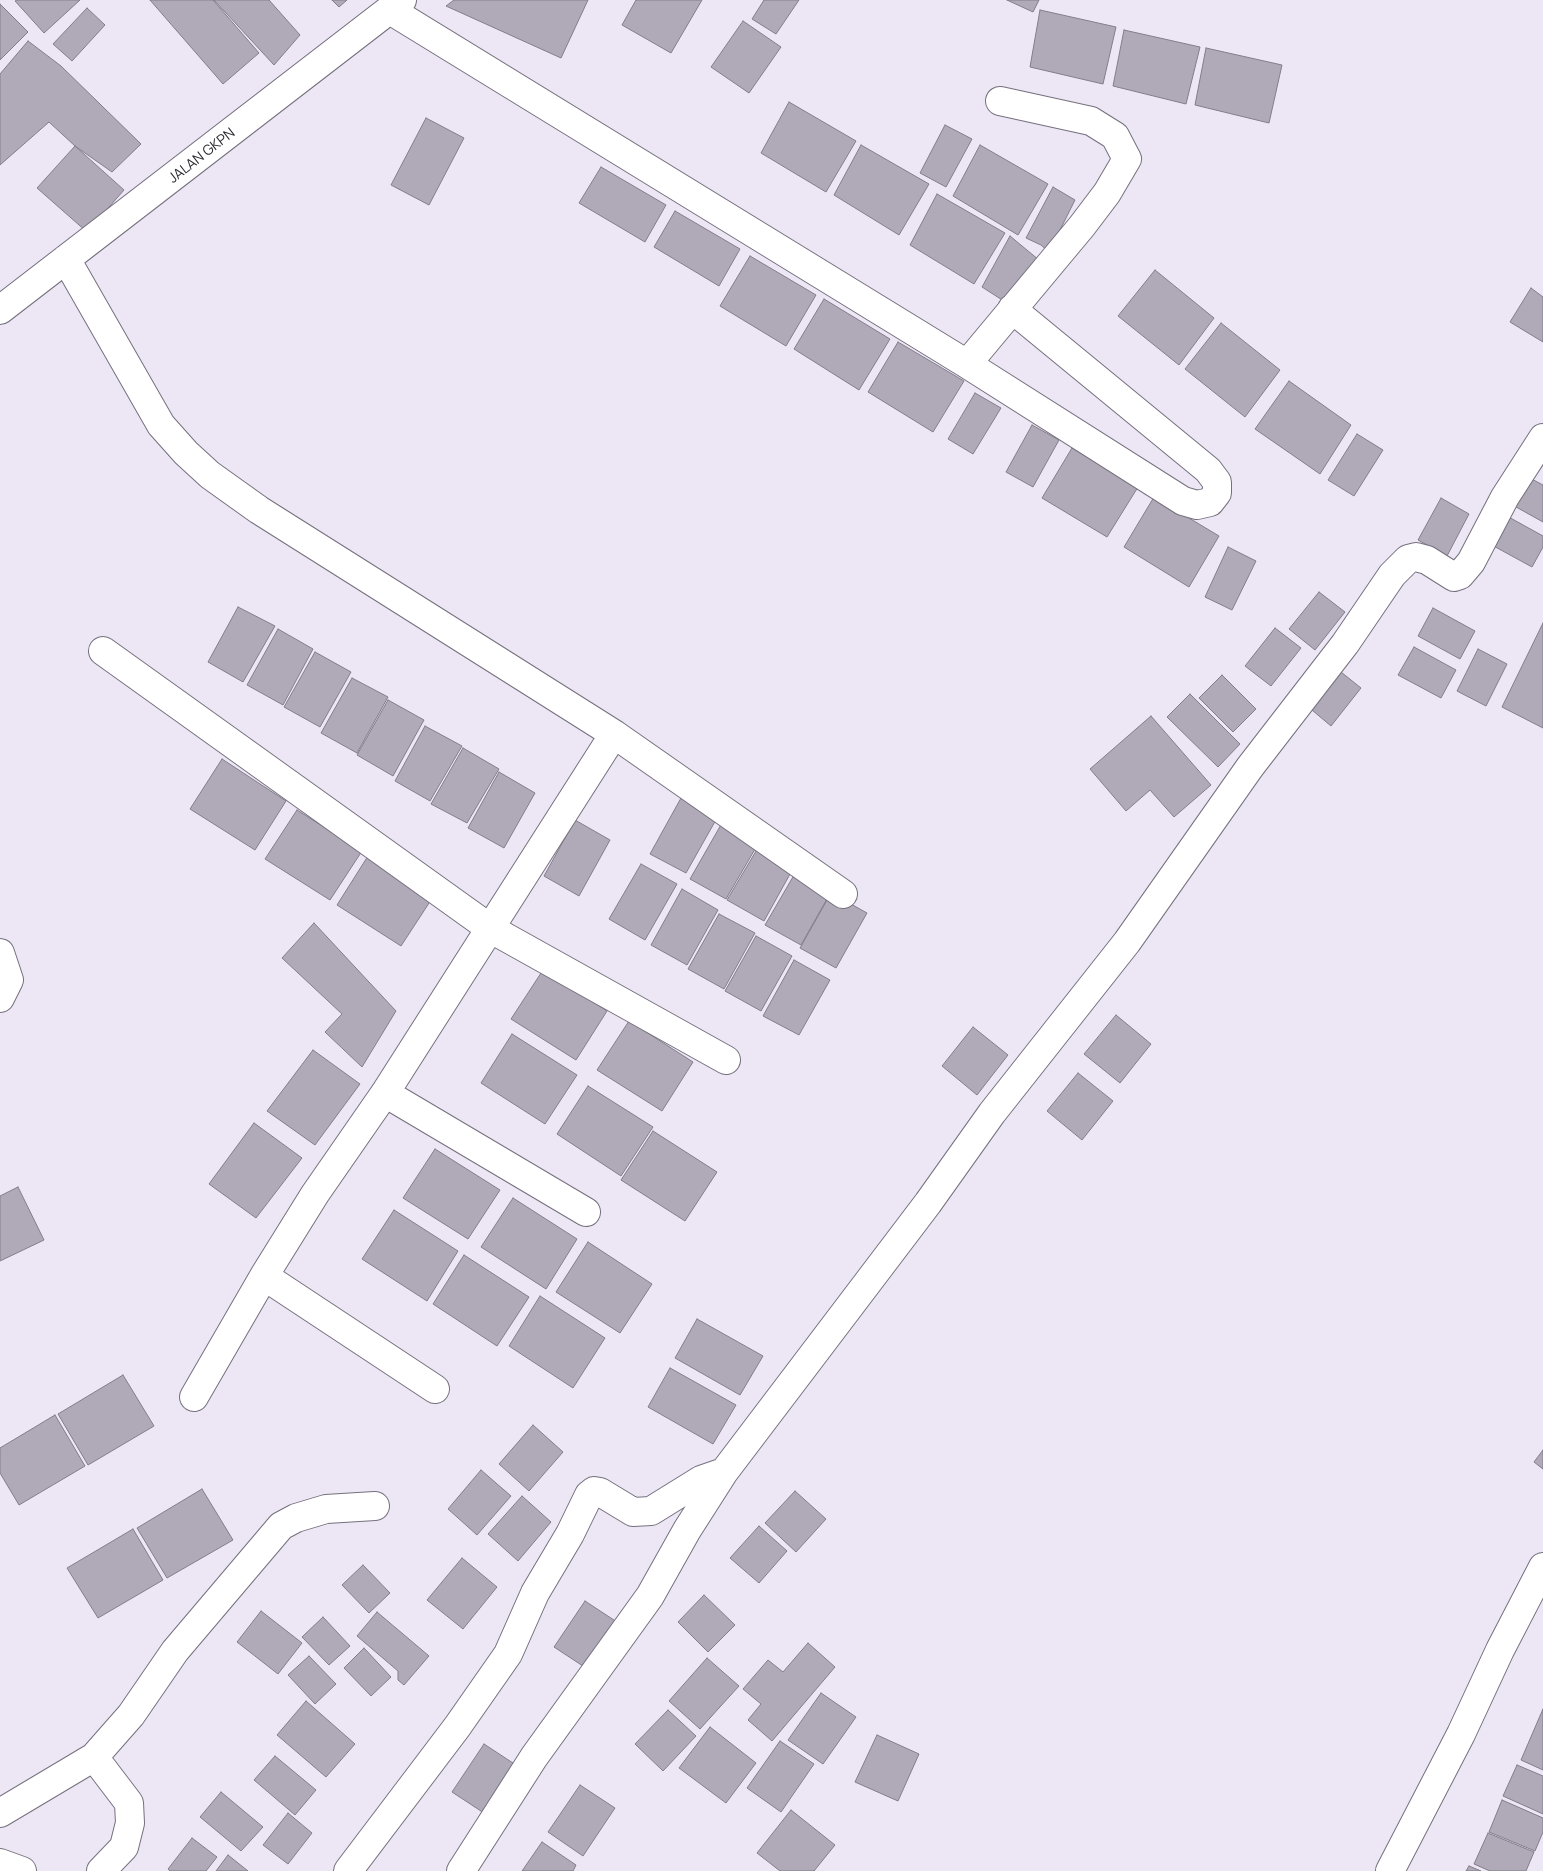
<!DOCTYPE html>
<style>
body{margin:0}
canvas{display:block;background:#ece6f5}
</style>
<canvas width="1543" height="1871"></canvas>
<script>
const ctx = document.querySelector('canvas').getContext('2d');
ctx.lineJoin = 'round';
function fill(path, color) { ctx.fillStyle = color; ctx.fill(path, 'evenodd'); }
const toPath = rows => new Path2D(rows.map(r => 'M' + r).join(''));
function strokePath(path, color, width, dash) { ctx.strokeStyle = color; ctx.lineWidth = width; ctx.lineCap = dash ? 'butt' : 'round'; ctx.setLineDash(dash || []); ctx.stroke(path); }
function drawText(font, color, halo, rows, align = 'center') {
  ctx.font = font + ' Manrope,sans-serif'; ctx.lineWidth = 4; ctx.setLineDash([]); ctx.textBaseline = 'middle'; ctx.strokeStyle = halo; ctx.fillStyle = color; for (const [text, x, y, turn = 0] of rows) {
    ctx.save(); ctx.translate(x, y); ctx.rotate((+turn || 0) * Math.PI / 180); ctx.textAlign = isNaN(turn) ? turn : align; if (halo) ctx.strokeText(text, 0, 0); ctx.fillText(text, 0, 0); ctx.restore();
  }
}
const building = toPath([
 [17,0,80,0,44,33,15,1,17,0],
 [150,0,213,0,259,53,223,84,150,0],
 [214,0,269,0,300,35,274,65,214,0],
 [332,0,347,0,339,7,332,0],
 [454,0,588,0,561,58,446,6,454,0],
 [636,0,702,0,671,53,622,25,636,0],
 [764,0,799,0,776,34,752,19,764,0],
 [1007,0,1039,0,1033,12,1007,0],
 [0,4,28,32,0,60,0,4],
 [87,8,105,25,72,61,53,44,87,8],
 [1040,10,1116,27,1103,84,1030,67,1040,10],
 [743,21,781,47,749,93,711,67,743,21],
 [1124,30,1200,47,1186,104,1113,86,1124,30],
 [28,41,61,66,141,144,112,172,75,146,49,122,0,165,0,74,28,41],
 [1206,48,1282,65,1269,123,1195,105,1206,48],
 [789,102,856,141,826,192,761,153,789,102],
 [426,118,464,138,429,205,391,185,426,118],
 [945,125,972,139,946,187,920,173,945,125],
 [861,145,929,184,899,235,834,195,861,145],
 [980,145,1048,184,1018,235,953,196,980,145],
 [75,146,124,190,87,232,37,188,75,146],
 [601,167,666,205,645,242,579,203,601,167],
 [1053,187,1075,200,1049,252,1041,245,1026,238,1053,187],
 [937,194,1005,233,974,284,910,245,937,194],
 [675,211,740,249,719,286,654,247,675,211],
 [1010,236,1039,260,1010,305,982,287,1010,236],
 [750,256,816,295,786,346,720,306,750,256],
 [1155,270,1214,318,1179,365,1118,316,1155,270],
 [1531,288,1543,297,1543,342,1510,322,1531,288],
 [824,299,890,339,859,390,794,349,824,299],
 [1221,323,1280,370,1245,417,1185,369,1221,323],
 [898,342,964,381,933,432,868,392,898,342],
 [1289,381,1351,425,1320,474,1255,429,1289,381],
 [975,393,1001,408,973,454,948,439,975,393],
 [1032,425,1059,440,1033,487,1006,472,1032,425],
 [1357,434,1383,450,1354,496,1328,480,1357,434],
 [1072,448,1138,487,1107,537,1042,498,1072,448],
 [1524,475,1543,485,1543,522,1509,503,1524,475],
 [1154,497,1219,536,1189,587,1124,547,1154,497],
 [1441,498,1469,514,1447,556,1418,540,1441,498],
 [1505,515,1543,536,1543,547,1532,567,1490,544,1505,515],
 [1228,547,1256,561,1232,610,1205,597,1228,547],
 [1319,592,1345,612,1315,650,1289,629,1319,592],
 [238,607,275,626,243,682,208,662,238,607],
 [1433,608,1475,631,1460,659,1418,636,1433,608],
 [1543,623,1543,728,1502,707,1543,623],
 [1275,628,1301,648,1271,686,1245,666,1275,628],
 [278,629,313,649,283,705,247,685,278,629],
 [1414,647,1456,670,1441,698,1398,675,1414,647],
 [1478,649,1507,664,1486,706,1457,691,1478,649],
 [315,652,351,672,320,727,284,707,315,652],
 [1336,668,1361,688,1331,726,1306,705,1336,668],
 [1222,675,1256,709,1233,732,1199,698,1222,675],
 [352,678,388,697,357,753,321,733,352,678],
 [1190,694,1240,744,1218,767,1167,717,1190,694],
 [388,700,424,720,393,776,357,755,388,700],
 [1151,716,1211,785,1174,817,1150,790,1126,811,1090,769,1151,716],
 [425,726,462,746,430,801,395,781,425,726],
 [463,748,499,769,467,823,431,804,463,748],
 [222,759,286,801,255,850,190,809,222,759],
 [499,772,535,793,504,848,468,828,499,772],
 [681,798,717,818,686,873,650,854,681,798],
 [297,810,362,851,330,900,265,859,297,810],
 [575,820,610,840,579,896,544,876,575,820],
 [722,823,758,844,726,899,690,879,722,823],
 [759,846,795,865,764,921,727,900,759,846],
 [368,856,433,897,401,946,337,905,368,856],
 [641,864,677,884,645,940,609,919,641,864],
 [797,870,832,890,801,945,765,925,797,870],
 [682,889,718,910,687,965,651,945,682,889],
 [831,893,867,913,836,968,800,948,831,893],
 [719,914,755,933,724,989,688,969,719,914],
 [314,923,396,1011,362,1067,325,1032,342,1014,282,958,314,923],
 [756,936,792,956,761,1011,725,991,756,936],
 [794,960,830,980,799,1035,763,1016,794,960],
 [543,970,607,1011,576,1060,511,1019,543,970],
 [1116,1015,1151,1044,1120,1083,1084,1054,1116,1015],
 [629,1021,693,1062,662,1111,597,1070,629,1021],
 [973,1027,1008,1055,977,1095,942,1066,973,1027],
 [512,1034,577,1075,545,1124,481,1083,512,1034],
 [313,1050,360,1084,315,1145,267,1111,313,1050],
 [1078,1073,1113,1101,1082,1140,1047,1111,1078,1073],
 [588,1086,653,1127,621,1176,557,1134,588,1086],
 [254,1123,302,1158,256,1218,209,1184,254,1123],
 [653,1131,717,1172,685,1221,621,1180,653,1131],
 [435,1149,500,1190,468,1239,403,1198,435,1149],
 [18,1187,44,1240,0,1261,0,1196,18,1187],
 [513,1198,577,1239,546,1289,481,1247,513,1198],
 [394,1210,458,1251,427,1301,362,1259,394,1210],
 [588,1242,652,1284,620,1333,556,1292,588,1242],
 [464,1255,529,1297,497,1346,433,1304,464,1255],
 [540,1296,605,1338,573,1388,509,1346,540,1296],
 [697,1319,763,1356,740,1395,675,1358,697,1319],
 [670,1368,736,1405,713,1444,648,1407,670,1368],
 [123,1375,154,1426,88,1465,58,1414,123,1375],
 [55,1415,85,1466,19,1505,0,1473,0,1448,55,1415],
 [533,1425,563,1452,529,1491,499,1464,533,1425],
 [1543,1450,1543,1469,1534,1462,1543,1450],
 [481,1470,511,1496,477,1535,448,1509,481,1470],
 [202,1489,233,1540,167,1578,137,1528,202,1489],
 [795,1491,826,1519,796,1552,765,1523,795,1491],
 [522,1496,551,1522,518,1561,488,1534,522,1496],
 [759,1526,787,1551,759,1583,730,1558,759,1526],
 [133,1529,163,1580,98,1618,67,1568,133,1529],
 [462,1558,497,1587,463,1629,427,1600,462,1558],
 [363,1565,390,1593,369,1613,342,1585,363,1565],
 [704,1595,735,1625,708,1652,678,1622,704,1595],
 [585,1601,620,1624,589,1670,554,1647,585,1601],
 [261,1611,302,1643,278,1674,237,1642,261,1611],
 [377,1612,429,1656,404,1685,398,1680,398,1671,357,1636,377,1612],
 [323,1617,350,1646,329,1665,302,1637,323,1617],
 [808,1643,835,1667,772,1741,748,1720,761,1704,743,1689,768,1660,783,1672,808,1643],
 [364,1648,391,1677,371,1696,344,1668,364,1648],
 [309,1656,336,1684,315,1704,288,1675,309,1656],
 [707,1658,739,1686,700,1729,669,1701,707,1658],
 [821,1693,856,1717,823,1764,788,1740,821,1693],
 [306,1701,355,1744,326,1777,277,1735,306,1701],
 [1543,1709,1543,1770,1521,1760,1543,1709],
 [668,1710,696,1736,663,1771,635,1744,668,1710],
 [710,1727,756,1763,726,1803,679,1768,710,1727],
 [877,1735,919,1754,898,1801,855,1782,877,1735],
 [780,1741,814,1764,781,1812,747,1788,780,1741],
 [484,1744,519,1767,487,1815,452,1792,484,1744],
 [275,1756,316,1790,295,1815,254,1780,275,1756],
 [1517,1765,1543,1776,1543,1814,1503,1796,1517,1765],
 [580,1785,615,1808,583,1856,548,1832,580,1785],
 [221,1792,263,1827,241,1851,200,1817,221,1792],
 [1502,1800,1543,1818,1543,1832,1535,1851,1489,1832,1502,1800],
 [791,1810,835,1845,814,1871,780,1871,757,1853,791,1810],
 [288,1813,312,1833,288,1864,263,1845,288,1813],
 [1488,1833,1534,1852,1526,1871,1490,1871,1474,1864,1488,1833],
 [192,1838,217,1857,206,1871,170,1871,168,1869,192,1838],
 [542,1842,576,1865,573,1871,522,1871,542,1842],
 [228,1855,248,1871,216,1871,228,1855],
 [1469,1866,1481,1871,1466,1871,1469,1866]
]);
const street = toPath([
 [390,10,967,364,1183,501,1197,505,1210,502,1217,493,1217,482,1208,470,1012,309],
 [66,259,161,425,186,453,210,475,259,510,614,734,843,894],
 [0,310,402,0],
 [967,364,1082,226,1107,193,1127,159,1115,136,1091,121,1000,101],
 [103,651,491,929,726,1060],
 [0,953,9,980,0,998],
 [385,1093,586,1212],
 [435,1389,264,1276,315,1194,385,1093,614,734],
 [194,1397,264,1276],
 [94,1757,129,1803,130,1823,124,1847,101,1871],
 [0,1813,94,1757,131,1715,175,1651,281,1526,296,1518,326,1509,375,1506],
 [0,1863,22,1871],
 [348,1871,457,1727,508,1654,535,1593,570,1534,589,1495,594,1491,600,1492,633,1512,651,1511,701,1480,724,1472,928,1203,992,1113,1127,942,1250,767,1345,644,1392,575,1408,559,1416,557,1427,560,1454,577,1460,575,1471,562,1505,497,1543,438],
 [461,1871,534,1757,650,1596,687,1530,724,1472],
 [1390,1871,1461,1734,1500,1650,1543,1567]
]);
const streetNames = [
 ["JALAN GKPN",202,156,-38]
];
fill(building, '#b0aab8');
strokePath(building, '#837d8b', 1);
strokePath(street, '#76707e', 30);
strokePath(street, '#fff', 28);
drawText('14px', '#2a282e', '#fff', streetNames);
</script>
